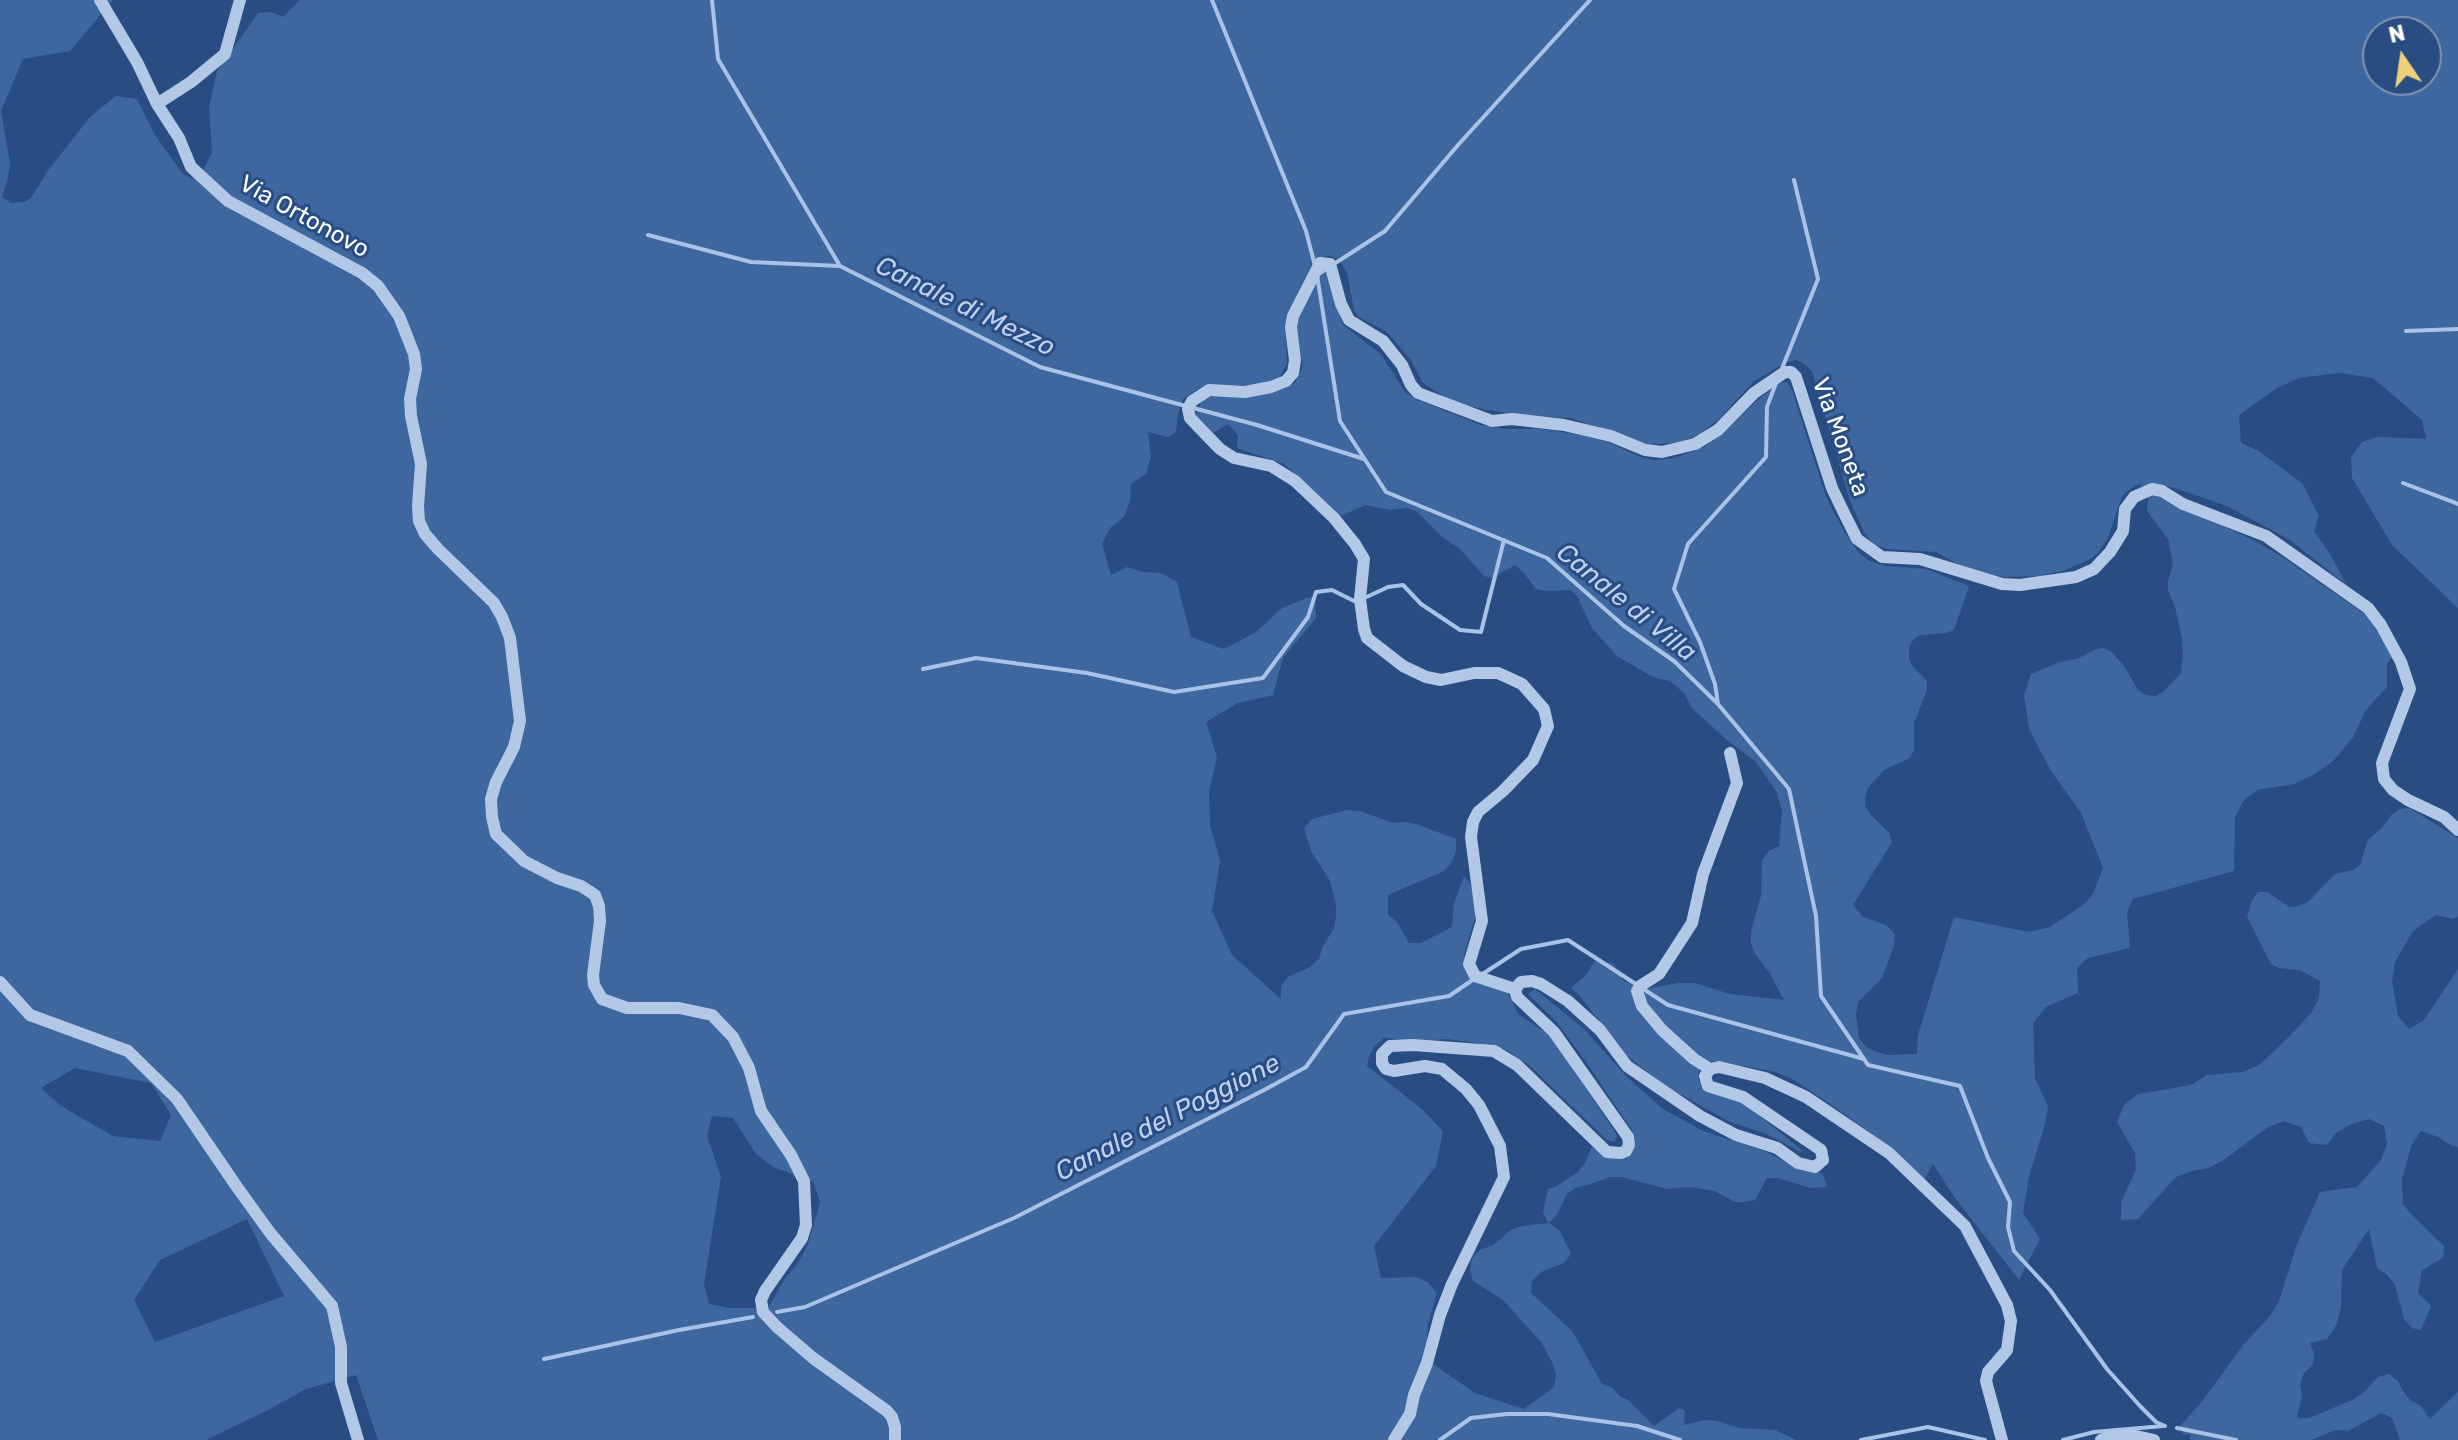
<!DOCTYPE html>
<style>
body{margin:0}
#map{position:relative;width:2458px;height:1440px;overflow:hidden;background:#294d83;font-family:Rubik,sans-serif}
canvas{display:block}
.north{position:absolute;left:2362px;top:16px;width:80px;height:80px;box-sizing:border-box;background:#294d83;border:2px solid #7f94b5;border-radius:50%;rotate:347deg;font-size:22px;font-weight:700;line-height:32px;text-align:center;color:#fff}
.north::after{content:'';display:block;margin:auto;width:28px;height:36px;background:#edd07a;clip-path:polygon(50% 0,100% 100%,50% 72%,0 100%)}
</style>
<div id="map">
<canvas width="2458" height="1440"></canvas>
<div class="north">N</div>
</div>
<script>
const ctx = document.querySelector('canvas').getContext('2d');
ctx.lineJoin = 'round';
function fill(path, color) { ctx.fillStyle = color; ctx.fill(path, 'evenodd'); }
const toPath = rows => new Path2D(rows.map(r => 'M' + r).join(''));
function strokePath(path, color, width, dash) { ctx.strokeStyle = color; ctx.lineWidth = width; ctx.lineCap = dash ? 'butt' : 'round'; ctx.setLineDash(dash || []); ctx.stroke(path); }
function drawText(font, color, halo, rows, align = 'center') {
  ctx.font = font + ' Rubik,sans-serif'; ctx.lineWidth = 6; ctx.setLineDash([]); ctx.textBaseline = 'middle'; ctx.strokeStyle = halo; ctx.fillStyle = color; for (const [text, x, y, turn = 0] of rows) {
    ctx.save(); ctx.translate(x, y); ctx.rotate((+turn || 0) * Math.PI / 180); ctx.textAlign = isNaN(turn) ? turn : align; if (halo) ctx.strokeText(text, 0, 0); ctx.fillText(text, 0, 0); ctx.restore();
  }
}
const green = toPath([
 [0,0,113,0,70,51,23,59,1,111,10,163,8,178,2,197,11,203,24,202,31,198,49,169,91,116,116,96,137,99,155,135,182,173,192,179,204,169,212,152,209,108,217,71,258,13,271,12,283,17,300,0,2458,0,2458,608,2392,545,2352,478,2351,457,2362,442,2378,437,2426,439,2422,420,2373,378,2339,373,2299,378,2277,388,2239,415,2241,443,2259,451,2303,484,2319,516,2314,531,2330,554,2346,584,2290,540,2227,506,2175,488,2155,485,2144,486,2135,485,2122,496,2108,538,2097,554,2088,560,2063,571,2037,576,2005,577,1974,573,1936,552,1887,549,1873,544,1864,532,1850,501,1812,371,1803,363,1796,360,1787,362,1754,381,1720,418,1700,434,1681,442,1649,445,1571,418,1517,415,1456,404,1423,383,1411,360,1387,332,1359,317,1354,310,1347,273,1339,259,1329,256,1321,257,1313,261,1289,313,1286,330,1287,364,1279,378,1254,385,1207,385,1199,388,1183,399,1178,414,1176,432,1168,437,1148,432,1151,457,1146,474,1131,484,1130,501,1124,517,1110,528,1102,544,1111,575,1127,567,1143,572,1161,573,1177,582,1191,637,1224,649,1256,632,1282,608,1315,595,1316,618,1283,658,1273,695,1238,703,1206,722,1217,757,1209,791,1210,825,1220,861,1212,911,1232,955,1281,999,1281,986,1288,977,1310,967,1319,959,1322,948,1334,928,1336,916,1336,904,1330,881,1311,851,1304,828,1312,819,1347,810,1360,811,1393,823,1404,822,1416,824,1456,839,1456,851,1452,862,1444,871,1388,895,1388,915,1397,922,1409,943,1421,943,1452,927,1454,903,1464,877,1470,882,1477,910,1464,955,1465,966,1469,977,1479,984,1506,989,1518,1014,1550,1035,1617,1135,1615,1142,1607,1140,1530,1066,1506,1050,1470,1042,1446,1039,1421,1041,1384,1038,1375,1045,1369,1056,1367,1066,1422,1109,1443,1131,1436,1166,1374,1246,1381,1278,1415,1277,1428,1282,1437,1293,1428,1324,1426,1352,1433,1364,1475,1393,1524,1409,1554,1387,1556,1375,1553,1364,1542,1343,1503,1300,1473,1281,1470,1270,1472,1258,1481,1249,1492,1246,1511,1230,1522,1226,1548,1223,1543,1212,1548,1189,1555,1187,1578,1172,1585,1163,1592,1147,1605,1155,1634,1147,1632,1130,1584,1059,1556,1021,1528,994,1535,989,1584,1029,1627,1077,1663,1109,1703,1131,1764,1151,1800,1169,1821,1173,1824,1177,1827,1187,1811,1188,1778,1178,1767,1178,1755,1200,1746,1202,1735,1202,1714,1191,1691,1187,1667,1189,1622,1177,1610,1177,1588,1185,1577,1187,1567,1194,1557,1215,1549,1223,1560,1231,1571,1254,1564,1263,1541,1272,1532,1281,1531,1293,1573,1332,1602,1384,1613,1388,1620,1396,1628,1400,1654,1426,1679,1408,1685,1411,1684,1425,1705,1420,1717,1421,1740,1428,1775,1430,1796,1440,378,1440,356,1375,306,1389,268,1410,206,1440,0,1440],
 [2378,32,2426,32,2426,80,2378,80],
 [75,1068,151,1083,171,1115,160,1141,113,1136,61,1106,41,1088],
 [712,1116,733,1118,756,1154,773,1167,813,1182,820,1202,808,1244,798,1263,784,1280,768,1308,730,1308,709,1304,704,1284,721,1177,707,1136],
 [247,1219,284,1296,155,1342,134,1300,160,1260],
 [1321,271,1327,272,1335,304,1343,325,1381,354,1405,392,1415,399,1481,425,1503,429,1540,429,1576,434,1608,442,1640,457,1655,460,1675,458,1704,447,1724,433,1754,403,1779,383,1787,382,1792,390,1826,497,1845,533,1859,553,1870,561,1886,566,1926,569,1969,586,1954,630,1946,633,1920,635,1913,640,1909,648,1909,658,1912,666,1927,681,1927,690,1914,723,1914,750,1910,758,1884,770,1868,788,1865,797,1865,806,1870,814,1889,833,1892,842,1853,905,1863,917,1886,925,1895,934,1894,946,1882,978,1858,1002,1856,1014,1859,1038,1866,1047,1877,1052,1888,1055,1917,1054,1918,1035,1954,917,2029,932,2050,927,2083,905,2093,894,2103,868,2081,813,2051,771,2029,729,2024,695,2031,674,2060,662,2079,658,2096,649,2104,648,2112,652,2124,666,2138,690,2146,695,2155,696,2163,692,2181,673,2183,655,2182,638,2175,607,2168,590,2168,581,2173,564,2168,539,2147,511,2149,494,2164,498,2253,540,2281,556,2369,617,2392,657,2387,665,2387,687,2366,710,2353,737,2334,760,2315,774,2294,784,2257,790,2243,801,2235,818,2234,871,2133,899,2127,912,2130,948,2088,958,2077,968,2078,993,2046,1007,2033,1023,2035,1078,2048,1106,2045,1124,2029,1177,2023,1213,2040,1239,2019,1280,1955,1198,1933,1164,1924,1180,1884,1143,1839,1110,1794,1080,1776,1072,1716,1061,1707,1062,1698,1073,1699,1081,1705,1088,1731,1097,1748,1106,1804,1152,1799,1151,1766,1134,1728,1121,1662,1084,1626,1055,1579,995,1571,988,1585,976,1595,961,1613,963,1623,980,1642,990,1677,983,1695,983,1730,994,1784,1000,1769,972,1755,954,1751,943,1751,931,1761,896,1762,860,1769,851,1779,846,1782,810,1776,791,1756,762,1728,741,1692,708,1684,693,1670,681,1653,677,1617,656,1592,628,1577,596,1571,590,1545,591,1536,589,1524,573,1515,565,1493,578,1484,576,1460,549,1441,536,1416,511,1407,508,1390,510,1365,505,1341,516,1284,464,1237,448,1238,435,1228,424,1211,434,1195,417,1203,398,1278,389,1295,383,1303,366,1296,329,1297,320],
 [2409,808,2458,838,2458,917,2453,919,2436,915,2413,931,2395,962,2392,982,2398,1016,2409,1029,2424,1020,2458,969,2458,1147,2452,1146,2438,1137,2421,1131,2411,1146,2402,1180,2403,1204,2411,1214,2444,1246,2443,1258,2422,1270,2418,1293,2431,1306,2421,1330,2412,1328,2404,1319,2395,1285,2387,1275,2377,1268,2369,1229,2342,1270,2341,1307,2337,1324,2327,1339,2310,1343,2314,1353,2313,1365,2304,1373,2300,1384,2302,1395,2297,1418,2309,1418,2352,1400,2362,1394,2378,1377,2389,1374,2398,1381,2403,1391,2410,1400,2421,1406,2430,1419,2458,1392,2458,1440,2400,1440,2392,1418,2381,1413,2348,1431,2335,1430,2312,1440,2190,1440,2190,1435,2183,1434,2183,1431,2177,1430,2203,1400,2244,1344,2270,1316,2279,1301,2297,1244,2320,1192,2357,1187,2381,1160,2387,1144,2384,1126,2369,1119,2352,1124,2337,1132,2327,1145,2309,1143,2301,1127,2284,1121,2268,1127,2225,1159,2209,1168,2192,1171,2176,1177,2138,1219,2121,1220,2121,1202,2136,1170,2135,1153,2117,1122,2124,1105,2138,1094,2191,1085,2207,1075,2243,1072,2259,1065,2287,1039,2311,1013,2319,998,2320,981,2300,970,2279,968,2271,964,2247,917,2252,900,2258,892,2267,892,2290,907,2299,906,2308,902,2335,874,2353,870,2360,865,2368,840,2382,828,2392,814,2400,809]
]);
const stream = toPath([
 [712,0,718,59,840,266,1040,367,1257,425,1364,459],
 [1212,0,1306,231,1315,266],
 [648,235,751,262,840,266],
 [1320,273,1385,231,1458,145,1590,0],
 [1317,275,1340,421,1386,492,1547,558,1624,626,1674,661,1718,704,1789,789,1816,916,1821,996,1868,1065,1960,1086,1988,1158,2010,1202,2008,1227,2014,1251,2050,1290,2107,1369,2140,1406,2156,1422,2165,1426],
 [2406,331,2458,329],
 [1781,371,1818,279,1794,180],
 [2403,483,2458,504],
 [923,669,976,658,1087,673,1174,692,1263,678,1308,617,1316,592,1332,590,1356,602,1388,587,1403,585,1421,604,1460,630,1481,632,1504,540],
 [1718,704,1715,684,1700,642,1674,589,1688,544,1766,457,1767,407,1776,383],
 [1481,975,1521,949,1568,940,1668,1005,1864,1059],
 [777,1312,805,1307,1014,1218,1266,1089,1306,1067,1344,1014,1449,996,1474,979],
 [544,1359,679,1330,753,1317],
 [2177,1428,2236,1440],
 [1440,1440,1471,1418,1507,1414,1548,1414,1637,1426,1680,1440],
 [1861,1440,1928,1427,1985,1440],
 [2063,1440,2094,1432,2163,1426]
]);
const minor = toPath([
 [100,0,137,62,157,104,179,138,191,167,228,201,362,273,378,286,399,316,414,354,416,369,410,399,411,416,421,464,418,506,419,521,425,534,438,549,494,603,502,617,510,638,520,721,514,747,496,782,491,799,492,817,496,834,524,861,557,878,581,886,595,895,599,906,600,921,593,975,594,985,602,999,627,1008,679,1008,712,1015,733,1037,749,1068,761,1111,791,1155,804,1181,806,1225,802,1238,765,1291,761,1300,763,1312,777,1327,813,1358,887,1411,892,1417,895,1427,895,1440],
 [157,104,191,82,225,54,240,0],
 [0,982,30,1015,128,1051,177,1099,237,1187,271,1234,332,1306,341,1347,341,1383,358,1440],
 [1515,989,1475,976,1469,964,1482,921,1471,837,1473,822,1478,812,1503,791,1533,760,1548,726,1544,709,1522,684,1498,673,1474,673,1441,680,1426,677,1403,666,1367,638,1364,629,1360,599,1364,559,1355,544,1334,518,1295,481,1271,466,1234,458,1220,449,1190,418,1188,409,1192,401,1209,390,1245,392,1271,387,1286,381,1293,373,1295,360,1291,327,1293,316,1320,263,1330,264,1341,304,1349,320,1383,341,1402,365,1411,385,1418,393,1492,421,1512,419,1564,425,1611,436,1645,450,1662,452,1695,444,1718,430,1754,393,1785,372,1791,372,1796,377,1832,488,1843,511,1857,539,1882,557,1920,559,2002,584,2020,585,2076,577,2094,569,2110,552,2123,531,2125,509,2134,497,2152,489,2162,491,2183,504,2266,536,2368,608,2381,625,2401,662,2410,689,2382,763,2384,779,2393,790,2408,800,2444,817,2458,830],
 [1710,1069,1694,1059,1662,1030,1642,1006,1637,991,1640,986,1659,974,1692,923,1703,874,1737,783,1730,753],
 [1394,1440,1410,1414,1414,1395,1427,1363,1440,1315,1452,1284,1504,1177,1500,1146,1479,1105,1466,1089,1442,1069,1425,1066,1394,1071,1386,1069,1382,1063,1382,1054,1390,1046,1413,1045,1494,1051,1517,1065,1607,1152,1621,1153,1626,1151,1629,1145,1628,1137,1554,1032,1517,997,1515,989,1521,982,1532,981,1541,984,1568,1001,1600,1030,1627,1066,1700,1116,1736,1135,1777,1148,1798,1163,1815,1167,1823,1160,1821,1150,1743,1097,1708,1086,1705,1076,1710,1069,1719,1067,1765,1078,1806,1097,1889,1153,1965,1226,2007,1305,2011,1321,2007,1350,1988,1372,1986,1381,2002,1440],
 [2101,1440,2110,1437,2132,1435,2154,1440]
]);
const streetNames = [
 ["Via Ortonovo",304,217,29],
 ["Via Moneta",1840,437,70]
];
const waterNames = [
 ["Canale di Mezzo",965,307,26],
 ["Canale di Villa",1626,603,39],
 ["Canale del Poggione",1168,1118,-27]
];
fill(green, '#3e669f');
strokePath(stream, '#a8c3e7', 4);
strokePath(minor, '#b3c8e6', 12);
drawText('24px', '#fff', '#294d83', streetNames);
drawText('italic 26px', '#bed2ee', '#294d83', waterNames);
</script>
